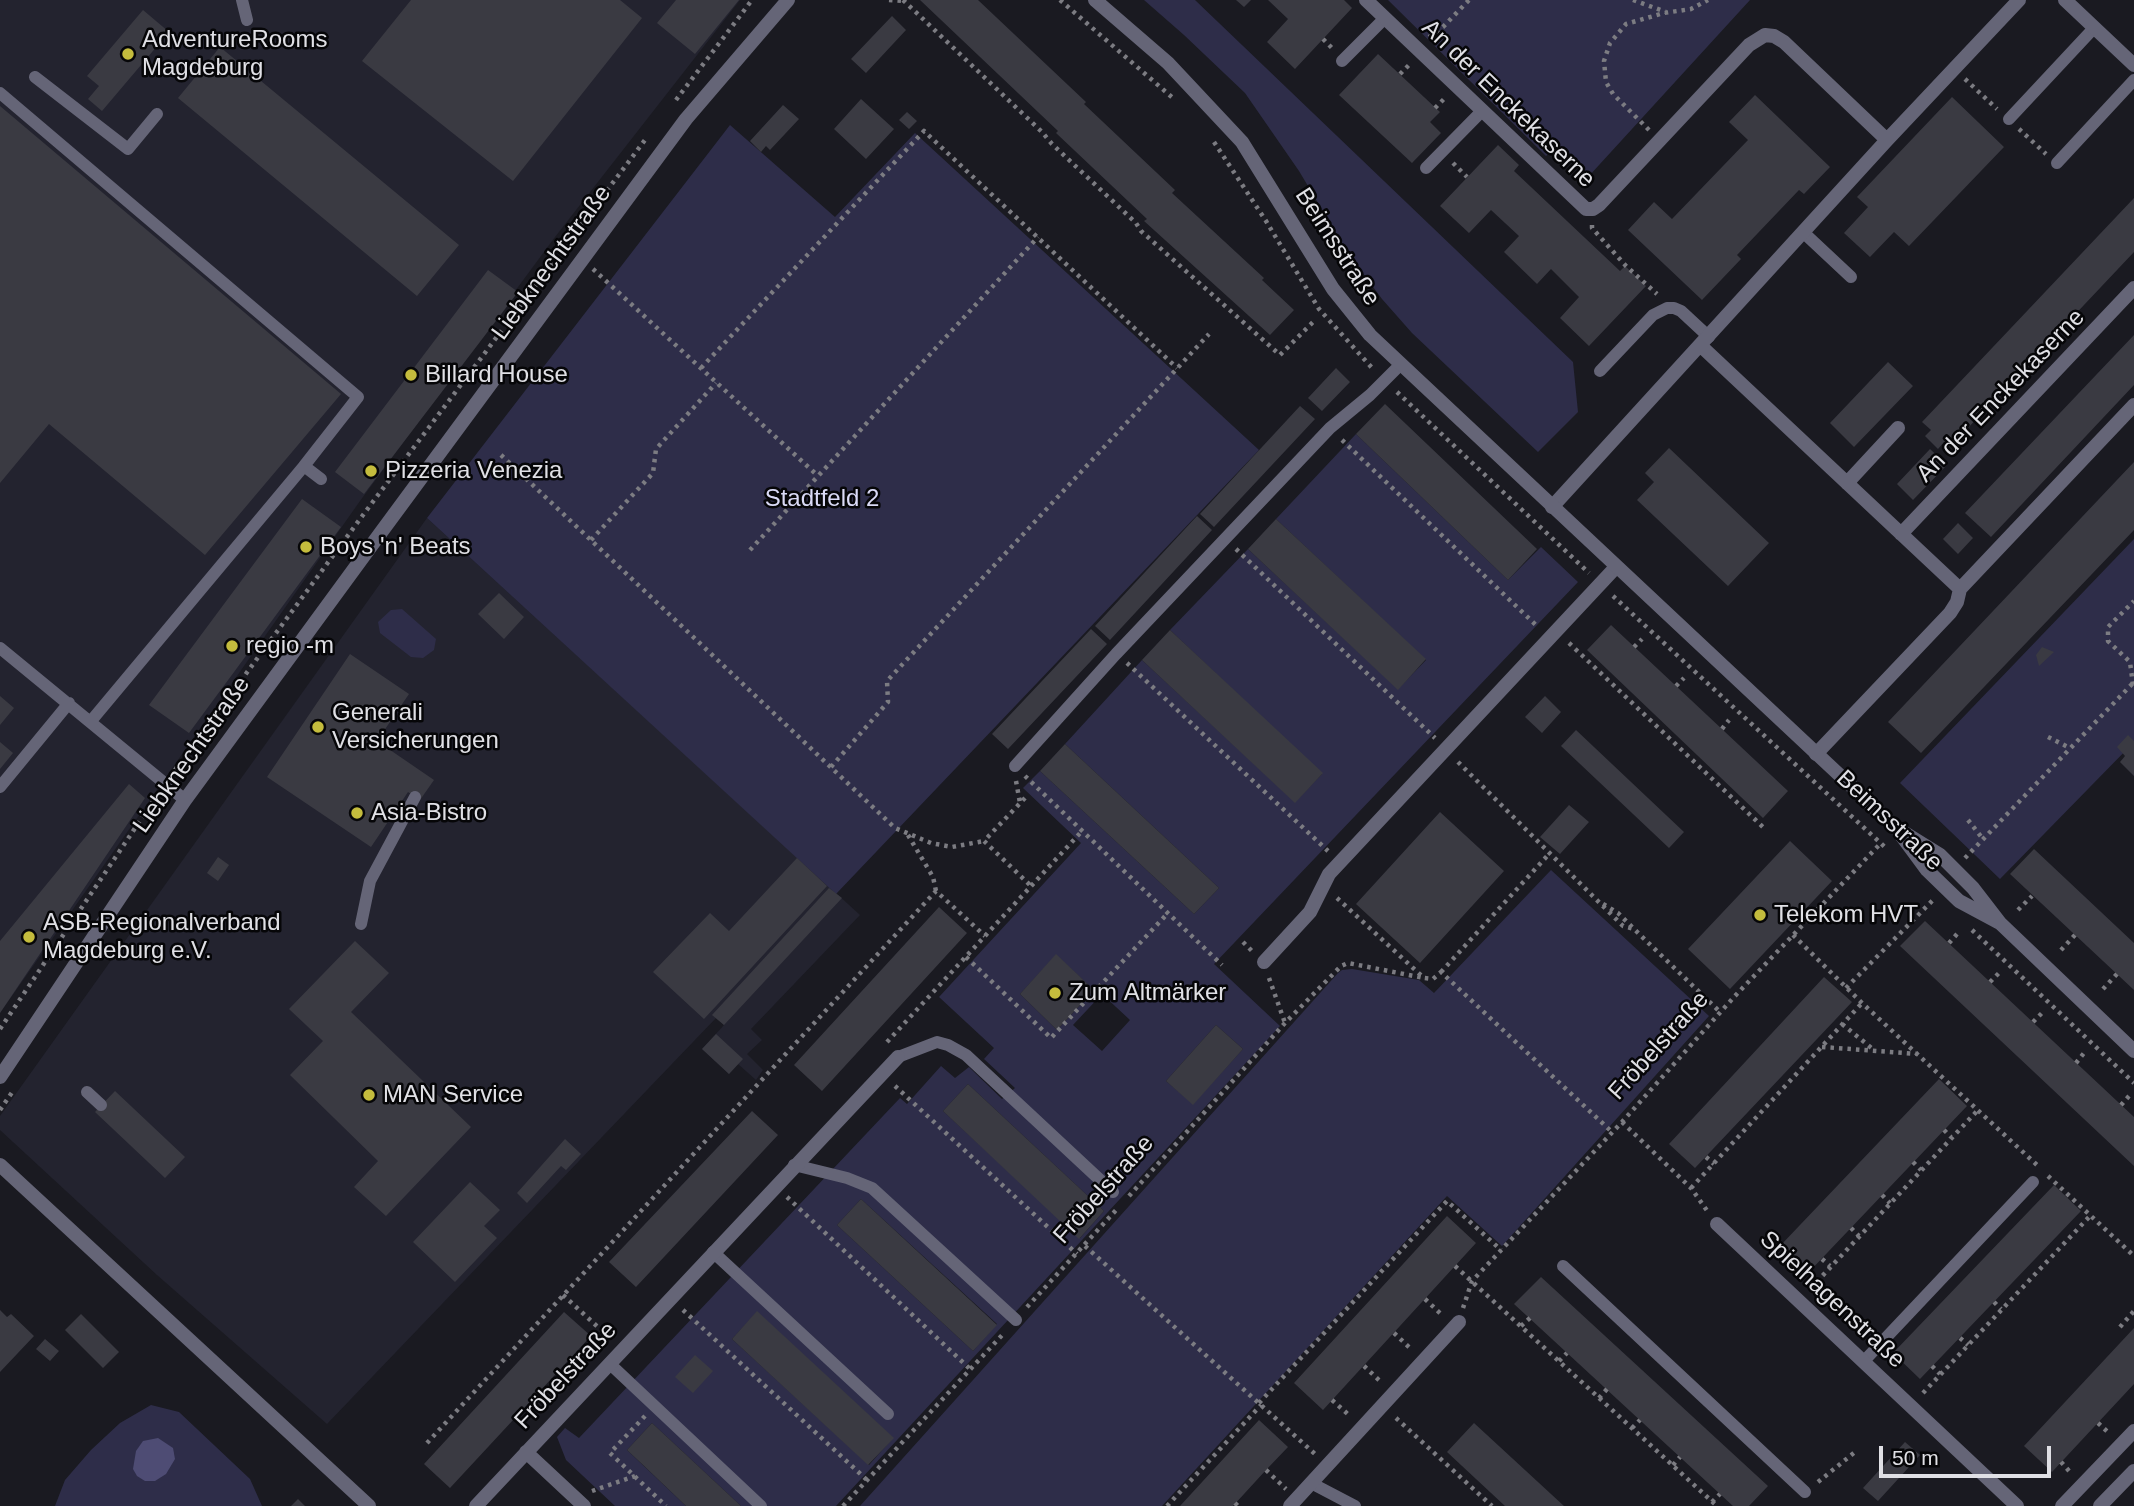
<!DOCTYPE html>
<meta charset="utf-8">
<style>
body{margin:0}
#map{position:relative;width:2134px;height:1506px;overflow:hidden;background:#1a1a21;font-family:Arial,sans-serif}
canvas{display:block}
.scale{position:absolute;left:1879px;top:1446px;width:172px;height:32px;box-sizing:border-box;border:4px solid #e0e0e5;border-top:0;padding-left:9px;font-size:21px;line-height:24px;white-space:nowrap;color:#e0e0e5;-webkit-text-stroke:5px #060608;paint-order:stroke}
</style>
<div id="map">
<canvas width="2134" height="1506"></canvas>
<div class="scale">50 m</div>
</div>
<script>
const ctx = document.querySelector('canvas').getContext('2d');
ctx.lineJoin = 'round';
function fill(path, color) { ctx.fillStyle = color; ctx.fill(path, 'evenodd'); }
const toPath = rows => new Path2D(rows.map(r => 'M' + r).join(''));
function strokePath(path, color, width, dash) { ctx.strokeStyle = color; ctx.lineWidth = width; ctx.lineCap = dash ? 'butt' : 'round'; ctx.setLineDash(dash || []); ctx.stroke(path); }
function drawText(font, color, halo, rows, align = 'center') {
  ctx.font = font + ' Arial,sans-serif'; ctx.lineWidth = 5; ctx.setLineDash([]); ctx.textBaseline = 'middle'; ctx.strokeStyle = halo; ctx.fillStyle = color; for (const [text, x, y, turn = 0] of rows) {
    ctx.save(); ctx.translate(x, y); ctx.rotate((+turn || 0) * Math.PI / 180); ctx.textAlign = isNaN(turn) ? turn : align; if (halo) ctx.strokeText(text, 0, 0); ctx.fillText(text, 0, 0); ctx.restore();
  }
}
const built = toPath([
 [0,0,740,0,555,237,360,501,0,1013],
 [427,518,860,915,751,1029,762,1040,747,1054,763,1070,756,1080,738,1064,729,1074,702,1049,724,1025,716,1018,327,1424,157,1275,0,1130,0,1116]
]);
const green = toPath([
 [1144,0,1195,0,1573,362,1578,412,1538,452,1412,333,1382,299,1348,253,1299,171,1245,93,1184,35],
 [1388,0,1750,0,1589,176,1557,145,1546,156],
 [730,125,835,217,915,133,1259,450,836,894,427,518],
 [1356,434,1508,580,1541,547,1578,582,1214,964,1280,1026,836,1506,741,1506,652,1423,627,1450,686,1506,615,1506,566,1460,557,1437,565,1428,579,1438,900,1098,907,1104,941,1066,955,1078,969,1067,1002,1099,1015,1088,984,1059,994,1048,939,997,1081,843,1023,788,1040,771,1194,914,1219,888,1065,744,1142,660,1295,802,1322,774,1170,630,1248,549,1398,689,1426,660,1276,519],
 [1056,955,1094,990,1057,1030,1020,994],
 [1102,994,1130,1020,1102,1051,1073,1025],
 [1216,1025,1243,1049,1193,1104,1166,1081],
 [968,1084,1104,1211,1080,1238,943,1111],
 [861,1199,997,1324,973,1351,837,1225],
 [757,1312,893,1438,869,1465,732,1339],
 [2134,539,2134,742,2000,879,1900,783],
 [402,609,436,639,434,650,423,658,411,657,380,633,378,622,391,610],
 [1551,870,1709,1016,1502,1246,1447,1196,1162,1506,860,1506,1338,973,1342,970,1352,969,1419,980,1434,993],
 [151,1405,179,1412,250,1479,262,1506,55,1506,65,1480,91,1450,120,1423]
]);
const water = toPath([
 [158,1438,173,1448,175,1459,166,1474,155,1481,145,1481,137,1476,133,1469,136,1451,143,1441]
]);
const building = toPath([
 [411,0,620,0,642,18,513,181,362,61],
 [676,0,739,0,695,54,657,23],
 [920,0,978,0,1086,102,1084,104,1175,190,1172,193,1264,278,1262,280,1294,310,1270,335,1144,221,1147,219,1056,133,1058,131],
 [1236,0,1251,0,1244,7],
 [1268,0,1344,0,1352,8,1295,69,1267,42,1288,19],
 [143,10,169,32,102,111,88,99,99,86,87,76],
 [892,16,906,30,866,73,851,59],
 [220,47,459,245,417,296,178,98],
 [1378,54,1440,112,1430,122,1441,133,1412,163,1339,95],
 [1755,95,1830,167,1804,194,1799,190,1737,255,1741,259,1702,300,1628,230,1654,202,1672,219,1748,140,1729,122],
 [1952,97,2004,147,1909,246,1894,232,1870,257,1844,233,1868,207,1857,197],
 [861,99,894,129,866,159,834,129],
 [783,105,799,119,770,150,766,146,761,152,750,141],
 [0,106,341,394,205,555,49,424,0,483],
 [907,112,917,121,909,129,899,120],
 [1498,145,1519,165,1514,171,1620,271,1625,266,1646,286,1589,346,1560,318,1579,297,1551,269,1537,284,1504,252,1519,236,1491,210,1469,233,1440,206],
 [2134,198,2134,252,1950,447,1944,442,1938,449,1925,436,1931,430,1922,422],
 [488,270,518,292,364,494,335,472],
 [2134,335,2134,385,1991,537,1965,513],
 [1888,362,1913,386,1854,447,1830,423],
 [1336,368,1350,382,1322,411,1308,398],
 [1385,404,1537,549,1508,580,1356,434],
 [1300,406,1315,419,1214,527,1200,514],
 [1669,448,1769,543,1728,586,1637,500,1654,482,1645,473],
 [1930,449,1947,465,1913,500,1897,484],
 [2134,462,2134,530,1921,753,1888,722],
 [302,499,341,527,189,733,149,705],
 [1197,516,1212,530,1110,640,1095,626],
 [1276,519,1426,659,1398,690,1248,549],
 [1958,523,1973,538,1958,554,1943,539],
 [499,593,524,617,504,639,478,614],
 [1611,625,1788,791,1763,818,1587,650],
 [1091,629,1107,644,1008,749,992,734],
 [1170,630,1323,773,1295,803,1142,660],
 [2042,647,2054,652,2039,666,2036,655],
 [350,654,409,694,377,741,434,780,420,800,408,792,371,847,267,777],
 [0,696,14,708,0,725],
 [1545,696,1561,712,1542,733,1525,717],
 [1576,730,1684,832,1669,848,1561,746],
 [2128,735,2134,741,2134,776,2120,762,2125,756,2117,747],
 [0,742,13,753,0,769],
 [1065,744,1219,888,1194,914,1040,771],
 [129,784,145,798,0,1013,0,941],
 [1569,805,1589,822,1560,854,1540,837],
 [1440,812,1504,871,1420,963,1356,904],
 [1790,841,1832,881,1730,989,1688,949],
 [2034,849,2134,943,2134,990,2010,874],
 [218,857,229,865,218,881,207,873],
 [797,858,827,886,704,1019,653,972,710,913,729,931],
 [829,888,842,898,724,1025,712,1015],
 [939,907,967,933,822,1091,794,1065],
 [1925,921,2134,1117,2134,1166,1900,946],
 [355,941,389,973,351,1012,471,1127,386,1216,354,1187,378,1161,290,1075,323,1041,289,1009],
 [1056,954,1094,990,1057,1030,1020,994],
 [1824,977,1852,1002,1695,1168,1669,1144],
 [1216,1025,1243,1049,1193,1105,1166,1081],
 [716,1034,743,1059,729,1074,702,1049],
 [1939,1079,1967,1106,1808,1273,1780,1246],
 [968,1084,1104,1211,1079,1239,943,1111],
 [115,1091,185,1157,165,1178,95,1112],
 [752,1111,778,1135,636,1287,609,1262],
 [565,1139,581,1154,566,1170,561,1166,527,1203,517,1193],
 [470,1182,500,1210,484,1226,497,1238,455,1282,413,1242],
 [2054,1185,2081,1211,1920,1379,1893,1353],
 [861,1199,997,1325,973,1351,837,1225],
 [1447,1216,1476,1243,1323,1410,1294,1383],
 [1541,1277,1768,1486,1749,1506,1733,1506,1514,1304],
 [0,1310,7,1317,11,1314,34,1336,0,1372],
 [757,1311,894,1438,868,1465,732,1339],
 [564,1312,591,1336,450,1488,424,1464],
 [81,1314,119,1352,103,1368,65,1330],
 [2134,1328,2134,1384,2052,1472,2024,1446],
 [45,1339,59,1351,50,1361,36,1349],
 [695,1355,713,1371,693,1393,675,1377],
 [1259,1420,1288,1447,1266,1470,1233,1506,1180,1506],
 [652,1423,741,1506,686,1506,642,1464,627,1450],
 [1474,1423,1564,1506,1505,1506,1447,1452],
 [1905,1442,1920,1455,1878,1501,1863,1488],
 [298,1499,305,1506,291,1506]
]);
const path = toPath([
 [889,0,903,1],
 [903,0,1042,132,1052,144,1136,223,1141,231,1280,355,1315,320],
 [1060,0,1174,99],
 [1633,0,1666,12],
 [1429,37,1443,27,1469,0],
 [1323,39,1332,48],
 [1400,74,1409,65],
 [1965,79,1997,109],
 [676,100,752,0],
 [1435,108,1445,98],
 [2019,129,2046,154],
 [1649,130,1613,94,1606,82,1604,61,1610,43,1626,24,1664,13,1691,9,1708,0],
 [1214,142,1266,221,1319,309,1373,369],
 [1453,163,1467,177],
 [1592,225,1592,228,1626,266,1657,294],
 [593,269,817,475],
 [701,368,924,131,1177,368],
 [1397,392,1589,573],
 [1342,440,1538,627],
 [501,455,895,828,931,843,952,847,984,841],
 [591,540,653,473,656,449,716,383],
 [1236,549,1435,738],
 [750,550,1038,237],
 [1613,596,1887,849],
 [1569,643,1764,828],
 [1634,647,1642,639],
 [1127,663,1328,851],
 [2133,685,2130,662,2108,641,2108,627,2134,601],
 [1676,686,1684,678],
 [1722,729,1729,720],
 [2048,737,2070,748],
 [1458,762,1623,926,1634,929,1720,1012],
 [831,767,888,702,887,681,1209,334],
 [175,770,363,515,645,140],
 [1025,776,1222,965],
 [1016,781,1020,803],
 [1025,798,984,841,1031,886],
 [1968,820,1983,839],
 [908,835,933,877,936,891],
 [1965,858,2134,682],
 [1337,898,1424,978,1433,979,1441,972,1612,1132],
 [1603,904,1618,913,1634,929],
 [2018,910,2032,896],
 [1972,930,2134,1083],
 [1793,935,1862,1003,2037,1165],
 [1243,942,1252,951],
 [1949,943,1957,934],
 [2061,950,2075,935],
 [966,957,1051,1038,1168,913],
 [1441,972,1549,854],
 [1269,978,1285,1023],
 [1990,982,1999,973],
 [1846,988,1935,898],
 [2103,989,2117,974],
 [2033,1022,2042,1013],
 [1842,1024,1874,1050],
 [0,1029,156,797],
 [887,1042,1082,831],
 [1822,1047,1918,1054],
 [2076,1063,2084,1053],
 [895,1086,1077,1254],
 [2121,1105,2129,1096],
 [0,1110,13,1091],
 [1622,1122,1691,1188,1708,1212],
 [1944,1130,1951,1137],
 [1706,1157,1714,1164],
 [1913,1162,1921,1170],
 [2048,1176,2134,1256],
 [1691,1188,1862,1003],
 [1882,1195,1890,1203],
 [1129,1196,1285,1023,1341,966,1348,963,1424,978],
 [787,1197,970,1369],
 [1851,1228,1859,1236],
 [1085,1246,1315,1454],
 [1822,1259,1830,1266],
 [1455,1266,1717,1506],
 [1811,1288,1978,1110],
 [563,1295,612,1340],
 [1425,1299,1442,1315],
 [1994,1302,2001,1309],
 [1027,1307,1118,1208],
 [1463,1308,1472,1281,1622,1122,1734,997,1881,843],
 [683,1310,867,1480],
 [1521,1326,1530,1318],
 [2120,1327,2134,1311],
 [1394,1333,1411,1349],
 [1960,1338,1968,1345],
 [1559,1361,1567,1353],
 [1364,1366,1381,1382],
 [1932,1366,1940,1374],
 [1923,1393,2090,1216],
 [1599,1398,1607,1389],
 [1332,1400,1350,1416],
 [1259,1403,1447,1201,1501,1250],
 [645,1416,610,1453,666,1506],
 [1396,1418,1492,1506],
 [2098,1423,2110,1434],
 [1632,1428,1640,1420],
 [427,1443,936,891,985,936],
 [2061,1462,2070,1472],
 [1673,1465,1680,1457],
 [1266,1470,1286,1489],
 [1818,1482,1855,1452],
 [592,1491,635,1476],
 [1712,1502,1720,1494],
 [1235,1503,1238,1506],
 [843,1506,1005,1332],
 [1167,1506,1261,1405]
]);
const service = toPath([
 [242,0,247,20],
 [1342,61,1385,18],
 [35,77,128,149,157,114],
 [0,93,358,397,304,466,91,721],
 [2009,119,2094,28],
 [2057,163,2134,80],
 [1426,168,1482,111],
 [1804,233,1851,277],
 [1600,371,1653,315,1667,308,1674,308,1681,311,1709,337],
 [304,466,321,479],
 [0,648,185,800],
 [1015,766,1116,654,1330,428,1370,395,1400,365],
 [0,787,69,703],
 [361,924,370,881,415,797],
 [898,1057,937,1042,948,1045,966,1055,1113,1192],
 [87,1092,101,1105],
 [794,1165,847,1178,872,1188,1016,1320],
 [713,1252,888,1414],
 [1563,1266,1805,1492],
 [1864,1361,2033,1182],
 [610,1364,761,1506],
 [1311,1483,1355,1506]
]);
const minor = toPath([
 [1366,0,1586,209,1593,209,1599,205,1749,45,1765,35,1774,36,1784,42,1887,140],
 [2065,0,2134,65],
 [1701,346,1960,589],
 [1847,483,1898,428],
 [1552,507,1887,140,2019,0],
 [1901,534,2134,288],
 [1816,754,1950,613,1957,602,1960,589,2134,405],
 [1264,962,1310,912,1329,874,1616,567],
 [0,1165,369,1506],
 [1717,1224,2017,1506],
 [526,1452,584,1506],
 [476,1506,898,1057],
 [1290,1506,1459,1322],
 [2062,1506,2134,1431],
 [2100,1506,2134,1471]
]);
const tertiary = toPath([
 [1095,0,1168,63,1242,142,1333,289,1370,335,1896,828,1927,870,1959,901,2000,923],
 [1903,832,1940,855,1973,888,2000,923,2134,1051],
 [0,1077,185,800,382,531,686,119,788,0]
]);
const markers = [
 [128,54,7,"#c4bc3d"],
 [411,375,7,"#c4bc3d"],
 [371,471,7,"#c4bc3d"],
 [306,547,7,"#c4bc3d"],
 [232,646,7,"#c4bc3d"],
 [318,727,7,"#c4bc3d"],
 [357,813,7,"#c4bc3d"],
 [1760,915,7,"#c4bc3d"],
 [29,937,7,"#c4bc3d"],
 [1055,993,7,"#c4bc3d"],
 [369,1095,7,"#c4bc3d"]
];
const poiNames = [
 ["AdventureRooms",142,40],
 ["Magdeburg",142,68],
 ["Billard House",425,375],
 ["Pizzeria Venezia",385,471],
 ["Boys 'n' Beats",320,547],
 ["regio -m",246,646],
 ["Generali",332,713],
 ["Versicherungen",332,741],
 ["Asia-Bistro",371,813],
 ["Telekom HVT",1774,915],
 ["ASB-Regionalverband",43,923],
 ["Magdeburg e.V.",43,951],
 ["Zum Altmärker",1069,993],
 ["MAN Service",383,1095]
];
const streetNames = [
 ["An der Enckekaserne",1508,104,44],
 ["Beimsstraße",1337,247,57],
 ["Liebknechtstraße",552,263,-54],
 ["An der Enckekaserne",2001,396,-46],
 ["Liebknechtstraße",192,755,-55],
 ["Beimsstraße",1889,821,43],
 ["Fröbelstraße",1659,1046,-48],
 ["Fröbelstraße",1104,1190,-48],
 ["Spielhagenstraße",1832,1300,43],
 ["Fröbelstraße",566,1376,-47]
];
const parkNames = [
 ["Stadtfeld 2",822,499]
];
fill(built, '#23232f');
fill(green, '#2e2d49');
fill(water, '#4e4c74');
fill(building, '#3a3a42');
strokePath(path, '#7c7c82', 4.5, [3.5, 5]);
strokePath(service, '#656577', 12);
strokePath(minor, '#656577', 14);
strokePath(tertiary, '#656577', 14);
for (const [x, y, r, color] of markers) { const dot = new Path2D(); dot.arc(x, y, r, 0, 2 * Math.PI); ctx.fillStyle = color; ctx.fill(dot); strokePath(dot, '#060608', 2.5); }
drawText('24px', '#e0e0e5', '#060608', poiNames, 'left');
drawText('24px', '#e0e0e5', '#060608', streetNames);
drawText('24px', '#dadaf6', '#060608', parkNames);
</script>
